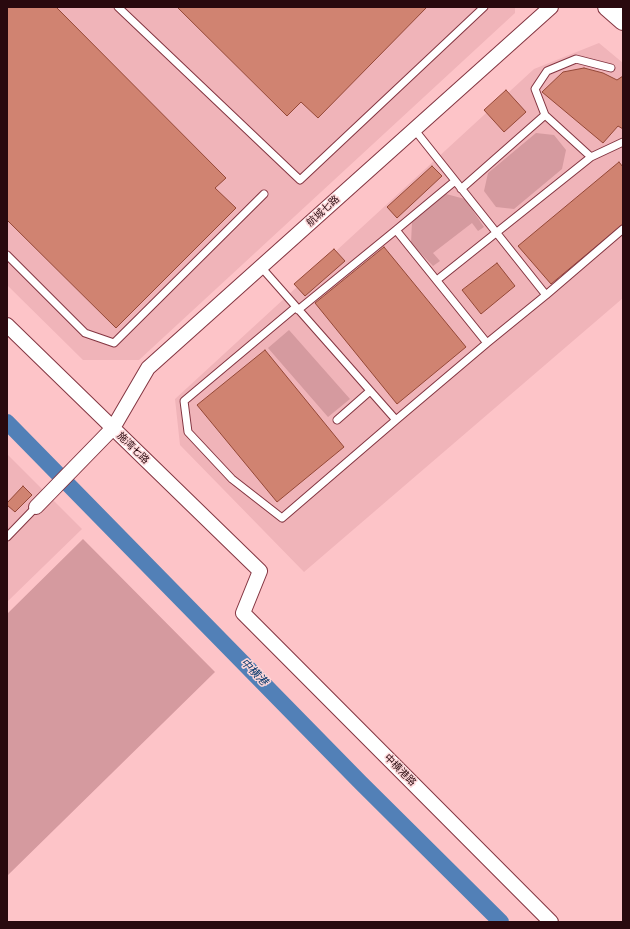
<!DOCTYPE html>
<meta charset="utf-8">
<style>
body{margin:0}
#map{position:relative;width:630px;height:929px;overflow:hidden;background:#fdc4c8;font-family:"Public Sans",sans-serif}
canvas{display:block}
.frame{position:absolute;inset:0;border:8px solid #29090e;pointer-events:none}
</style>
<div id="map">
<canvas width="630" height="929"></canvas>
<div class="frame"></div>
</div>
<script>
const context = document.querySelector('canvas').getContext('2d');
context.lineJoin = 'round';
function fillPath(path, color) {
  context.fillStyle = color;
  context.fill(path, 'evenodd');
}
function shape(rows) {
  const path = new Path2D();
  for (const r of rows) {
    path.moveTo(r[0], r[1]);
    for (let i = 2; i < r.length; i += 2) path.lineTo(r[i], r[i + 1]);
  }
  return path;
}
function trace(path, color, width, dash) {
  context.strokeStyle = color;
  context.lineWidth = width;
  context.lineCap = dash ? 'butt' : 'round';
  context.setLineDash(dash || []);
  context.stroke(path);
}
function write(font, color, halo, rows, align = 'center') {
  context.font = font + ' "Public Sans","Noto Sans SC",sans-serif';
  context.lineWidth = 3;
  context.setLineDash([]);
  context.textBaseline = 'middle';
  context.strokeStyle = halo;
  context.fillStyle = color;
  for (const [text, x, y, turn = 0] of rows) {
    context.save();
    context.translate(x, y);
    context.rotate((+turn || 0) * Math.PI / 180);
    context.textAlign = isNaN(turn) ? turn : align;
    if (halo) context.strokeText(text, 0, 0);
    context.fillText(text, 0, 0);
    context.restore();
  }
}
fillPath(shape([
 [7,7,515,7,515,13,139,360,83,360,7,285],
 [599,43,623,63,623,298,304,572,180,445,175,399,534,69],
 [7,454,82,529,7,602]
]), '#f0b4b9');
fillPath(shape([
 [536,133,554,135,566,150,562,169,514,209,496,207,484,191,488,173],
 [446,194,465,199,484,227,478,231,472,223,433,253,440,261,433,266,411,243,412,222],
 [289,330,350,399,328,417,268,348],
 [83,539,215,672,7,876,7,614]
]), '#d59a9f');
trace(shape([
 [7,422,360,782,501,922]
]), '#5280b7', 16);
const building = shape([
 [7,7,56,7,226,178,215,188,236,208,116,328,7,220,7,7],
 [177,7,427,7,318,118,301,102,287,116,177,7],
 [584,68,603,73,617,80,623,76,623,129,618,126,603,143,542,92,563,72,584,68],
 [506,90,526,112,504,132,484,110,506,90],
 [619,162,623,167,623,224,551,284,518,246,619,162],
 [432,166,442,176,397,218,387,207,432,166],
 [384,247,466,347,397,404,315,303,384,247],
 [334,249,345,261,305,296,294,284,334,249],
 [497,263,515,286,481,314,462,290,497,263],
 [265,350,344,447,277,502,197,405,265,350],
 [23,486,32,495,15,512,7,505,7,503,23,486]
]);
fillPath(building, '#d08371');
trace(building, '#954837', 1);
const service = shape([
 [118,7,300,180,484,7],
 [545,115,535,89,547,71,576,59,611,68],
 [414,129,546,295,487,343],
 [591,157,623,142],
 [396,230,455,181],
 [7,255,85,333,114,343,264,194],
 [261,267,396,420,282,518,232,479,188,432,184,401,296,307],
 [437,280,591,157,545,115,461,189],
 [546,295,623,229],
 [298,310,396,230,487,343,396,420],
 [337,420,370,391],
 [7,537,36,507]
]);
const minor = shape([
 [7,325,260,571,243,613,551,922],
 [36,507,113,428,148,368,551,7]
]);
const tertiary = shape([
 [607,7,623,21]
]);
trace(service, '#833541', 9);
trace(minor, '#833541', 16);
trace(tertiary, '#833541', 20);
trace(service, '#fff', 7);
trace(minor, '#fff', 14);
trace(tertiary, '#fff', 18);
write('10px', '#29090e', '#fdd7d9', [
 ["航城七路",323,211,-42],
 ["施湾七路",133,448,44],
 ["中横港路",400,770,45]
]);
write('italic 11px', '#03366a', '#fdd7d9', [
 ["中横港",254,672,45]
]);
</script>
